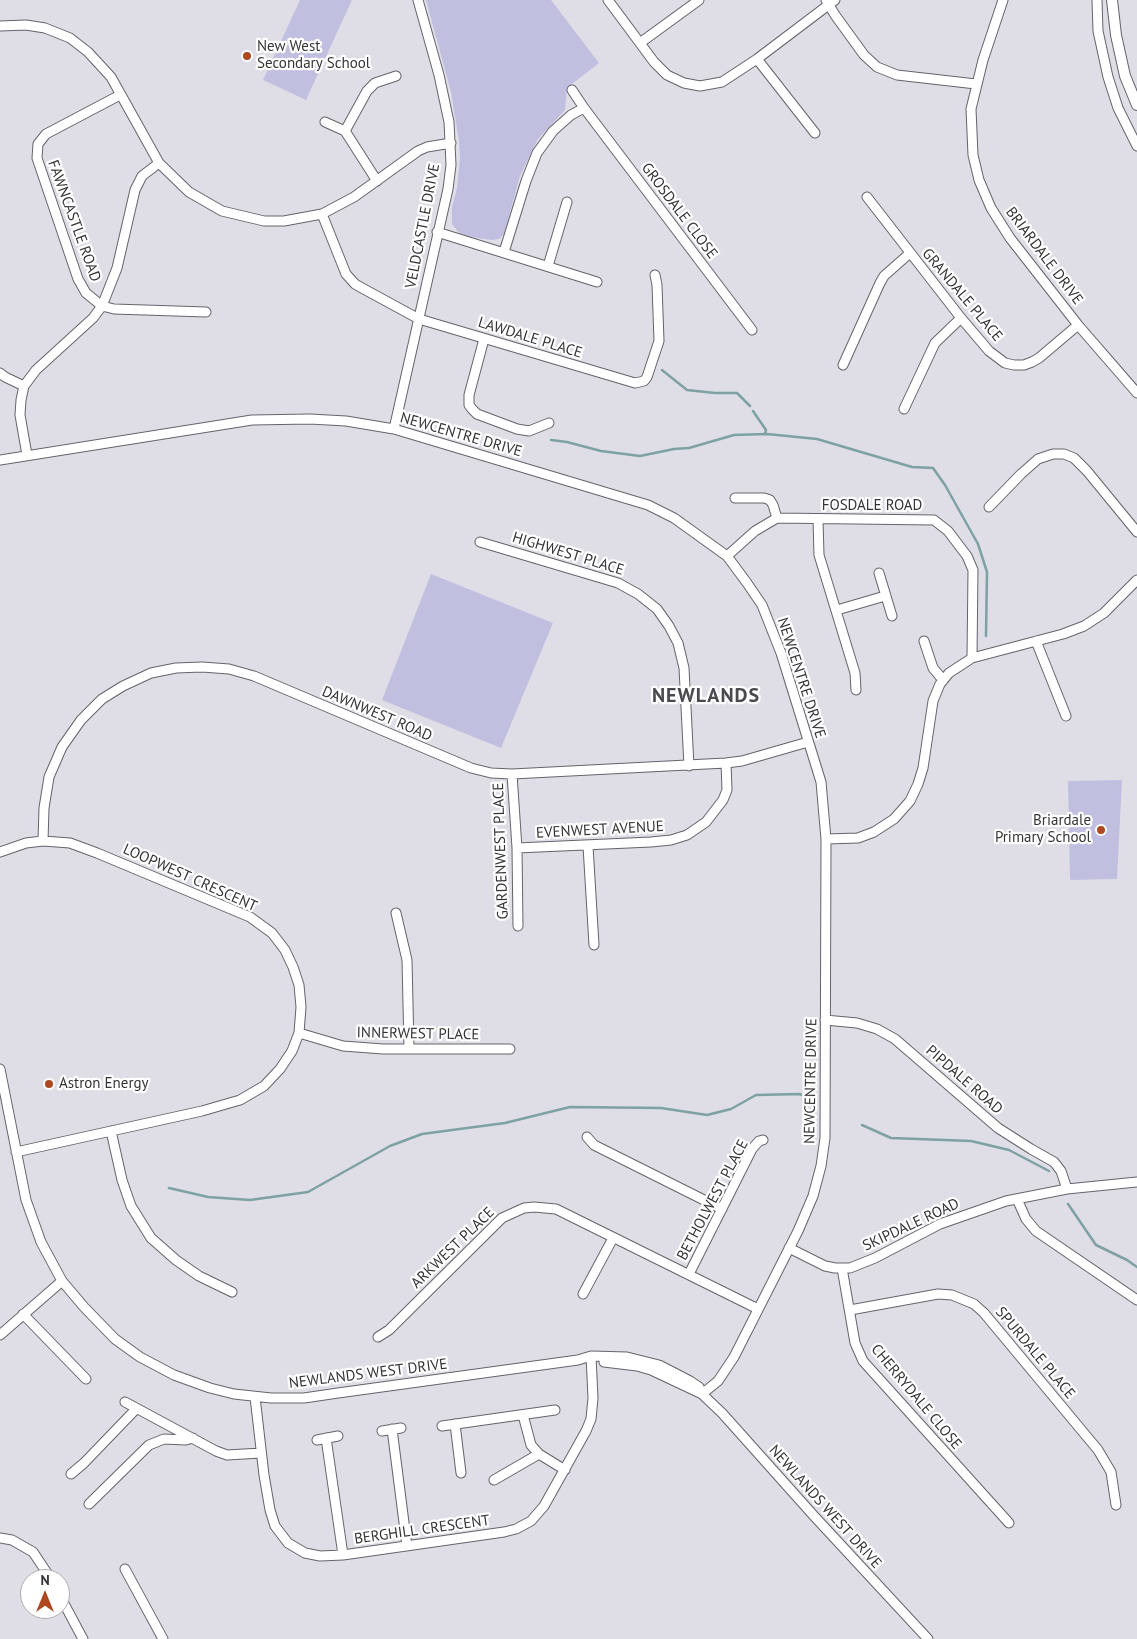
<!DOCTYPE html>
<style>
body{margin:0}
#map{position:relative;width:1137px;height:1639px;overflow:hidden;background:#dfdee7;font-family:"PT Sans",sans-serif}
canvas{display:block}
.north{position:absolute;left:20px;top:1569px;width:50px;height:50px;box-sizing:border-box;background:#fff;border:1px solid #aeadaf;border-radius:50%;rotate:0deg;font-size:14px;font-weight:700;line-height:20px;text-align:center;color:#343337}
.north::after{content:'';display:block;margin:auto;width:18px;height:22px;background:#ae4821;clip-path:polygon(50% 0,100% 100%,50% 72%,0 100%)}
</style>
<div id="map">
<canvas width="1137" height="1639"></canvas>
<div class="north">N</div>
</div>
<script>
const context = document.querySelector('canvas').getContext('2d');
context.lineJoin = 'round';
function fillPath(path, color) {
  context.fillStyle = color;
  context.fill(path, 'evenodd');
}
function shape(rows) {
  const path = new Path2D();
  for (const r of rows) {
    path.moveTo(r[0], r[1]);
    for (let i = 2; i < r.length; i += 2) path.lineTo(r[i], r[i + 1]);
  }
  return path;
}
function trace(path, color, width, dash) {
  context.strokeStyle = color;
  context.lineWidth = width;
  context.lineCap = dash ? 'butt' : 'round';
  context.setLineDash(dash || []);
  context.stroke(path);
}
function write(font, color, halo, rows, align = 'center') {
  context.font = font + ' "PT Sans",sans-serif';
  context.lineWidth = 4.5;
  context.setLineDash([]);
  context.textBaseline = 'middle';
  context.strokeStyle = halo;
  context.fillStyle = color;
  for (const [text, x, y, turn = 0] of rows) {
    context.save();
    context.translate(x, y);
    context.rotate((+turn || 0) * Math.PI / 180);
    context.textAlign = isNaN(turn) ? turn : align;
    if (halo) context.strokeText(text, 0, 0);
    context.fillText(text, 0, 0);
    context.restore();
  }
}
fillPath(shape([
 [300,0,352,0,306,100,263,80],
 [426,0,551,0,599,63,567,88,565,110,538,139,520,176,504,234,499,239,491,240,471,237,459,233,452,224,452,207,457,188,460,158,459,141,451,92],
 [431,574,553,623,501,748,382,700],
 [1122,780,1117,879,1071,880,1070,878,1068,781]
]), '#c1bfe0');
trace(shape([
 [662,370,687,390,715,393,737,393,750,406],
 [753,411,766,430,765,434],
 [551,440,567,442,601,451,640,456,674,449,689,448,734,435,767,434,817,439,912,467,933,468,945,485,978,544,987,572,986,636],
 [862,1125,891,1138,971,1141,1009,1150,1049,1171],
 [169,1188,208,1197,250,1200,308,1192,390,1146,422,1134,505,1123,570,1107,661,1108,707,1115,731,1109,756,1095,799,1094,806,1096],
 [1068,1204,1096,1245,1127,1260,1137,1267]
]), '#7ea1a3', 2.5);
const minor = shape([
 [608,0,654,62,667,75,684,83,700,86,722,82,757,59,835,0],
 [826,0,835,15,864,55,877,67,897,75,976,84],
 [1003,0,983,60,971,109,973,155,979,180,991,208,1010,238,1078,325,1137,393],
 [1097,0,1098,31,1108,77,1118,108,1137,146],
 [0,26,26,25,45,28,70,38,88,52,111,77,159,163,189,192,222,211,264,221,284,221,322,214,354,197,418,151,427,147,451,143],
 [640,43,699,0],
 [757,59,815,133],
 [572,90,584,108,752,330],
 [120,95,46,134,38,144,37,158,78,279,86,293,102,306,114,309,206,312],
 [325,122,345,131,377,181],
 [345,131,367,91,375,83,396,76],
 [867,197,961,318,989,351,1005,363,1014,365,1024,365,1032,362,1039,358,1078,325],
 [322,214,346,274,355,284,362,288,419,319,635,383,644,381,647,377,659,341,657,285,655,275],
 [437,232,597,282],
 [504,252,526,181,537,153,553,131,571,115,584,108],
 [548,266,567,202],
 [484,339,469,395,469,405,472,409,477,414,517,429,529,431,549,423],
 [843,365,880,283,884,276,910,253],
 [0,373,5,377,24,386],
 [904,409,935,343,961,318],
 [394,429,448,189,451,165,449,122,439,75,418,0],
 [27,455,20,415,21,400,24,386,36,370,93,318,102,306,117,268,135,190,142,176,159,163],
 [0,460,252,420,310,419,346,421,394,429,648,505,674,518,727,556,747,583,762,605,781,653,821,782,826,839,825,1138,821,1166,813,1196,798,1231,734,1357,718,1381,702,1394],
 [735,498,764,498,770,500,773,505,777,518],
 [989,507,1021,474,1038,459,1053,454,1064,454,1074,458,1087,471,1137,532],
 [818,520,819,555,855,673,856,690],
 [480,542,618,583,638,594,657,609,669,626,678,643,684,668,689,766],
 [727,556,755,531,777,518,934,520,948,531,967,556,973,570,972,658],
 [879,573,892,616],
 [837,610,885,596],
 [924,641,933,668,943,680],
 [1036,641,1066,716],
 [512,774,517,848,518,926],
 [826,839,858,838,874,832,894,819,910,801,918,784,923,768,933,701,940,684,949,673,972,658,1063,634,1084,626,1104,613,1137,580],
 [43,841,44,808,49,777,62,747,81,720,102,699,123,686,151,673,176,668,202,667,229,669,254,676,471,768,491,773,512,774,726,763,742,761,808,742],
 [588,846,594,945],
 [517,848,651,842,671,840,687,835,706,822,723,800,727,790,726,763],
 [0,852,26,843,43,841,70,843,97,853,250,917,272,933,285,950,293,967,299,985,301,1007,299,1033,292,1051,280,1069,264,1086,240,1100,202,1111,16,1152],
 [396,913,407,960,409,1048],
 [825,1020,857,1023,877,1029,895,1039,998,1128,1031,1149,1054,1162,1061,1171,1067,1189],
 [299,1033,343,1046,383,1049,510,1049],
 [0,1069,26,1200,41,1242,62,1281,84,1307,115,1339,140,1357,174,1375,210,1388,234,1394,271,1398,304,1398,338,1393,578,1360,591,1356,627,1357,659,1365,690,1381,699,1387,702,1394,722,1413,814,1516,928,1639],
 [111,1131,122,1180,131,1206,151,1238,176,1260,199,1276,232,1292],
 [587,1137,594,1145,722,1209],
 [1017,1199,1026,1219,1036,1231,1137,1300],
 [789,1248,825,1266,835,1268,850,1268,875,1258,940,1224,1006,1201,1067,1189,1137,1182],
 [842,1268,855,1343,863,1361,1009,1523],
 [689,1274,752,1149,759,1141,763,1140],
 [583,1294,613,1238],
 [850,1310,938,1294,952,1295,974,1304,984,1313,1098,1450,1111,1472,1116,1505],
 [23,1314,86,1379],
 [0,1335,62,1281],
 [378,1337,389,1330,502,1218,524,1208,534,1207,556,1209,758,1309],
 [604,1362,637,1366,651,1370,702,1394],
 [255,1397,264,1475,270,1510,275,1526,288,1543,305,1553,320,1556,343,1555,504,1532,516,1529,531,1521,544,1506,586,1431,591,1419,593,1398,591,1356],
 [125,1402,216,1451,227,1455,261,1453],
 [523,1415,531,1445,539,1454,565,1470],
 [455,1424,461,1473],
 [442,1426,555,1410],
 [392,1429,407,1546],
 [382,1431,401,1428],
 [326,1438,343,1555],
 [317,1440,338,1436],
 [71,1474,84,1463,136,1409],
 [494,1480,539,1454],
 [89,1504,149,1445,164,1439,186,1440,193,1438],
 [0,1538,12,1540,33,1552,51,1579],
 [125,1569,163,1639],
 [60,1596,83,1639]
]);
const major = shape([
 [1112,0,1116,35,1125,76,1137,105]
]);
trace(minor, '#64646b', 11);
trace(major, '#64646b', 12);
trace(minor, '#fff', 9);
trace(major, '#fff', 10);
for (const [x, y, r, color] of [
 [247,56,5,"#ae4821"],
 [1101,830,5,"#ae4821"],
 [49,1084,5,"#ae4821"]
]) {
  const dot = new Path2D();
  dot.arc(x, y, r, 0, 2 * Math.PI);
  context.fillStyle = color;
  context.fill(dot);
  trace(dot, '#fff', 2);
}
write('15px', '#343337', '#fff', [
 ["New West",257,47],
 ["Secondary School",257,64],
 ["Briardale",1091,821,"right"],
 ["Primary School",1091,838,"right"],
 ["Astron Energy",59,1084]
], 'left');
write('15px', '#343337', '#fff', [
 ["GROSDALE CLOSE",679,211,53],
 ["FAWNCASTLE ROAD",74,221,70],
 ["VELDCASTLE DRIVE",423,226,-79],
 ["BRIARDALE DRIVE",1044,256,53],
 ["GRANDALE PLACE",962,295,50],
 ["LAWDALE PLACE",530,338,17],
 ["NEWCENTRE DRIVE",461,435,16],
 ["FOSDALE ROAD",872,506],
 ["HIGHWEST PLACE",568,554,17],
 ["NEWCENTRE DRIVE",801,678,72],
 ["DAWNWEST ROAD",377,714,23],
 ["EVENWEST AVENUE",600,830,-3],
 ["GARDENWEST PLACE",501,851,-92],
 ["LOOPWEST CRESCENT",190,878,24],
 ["INNERWEST PLACE",418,1034,1],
 ["PIPDALE ROAD",964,1080,41],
 ["NEWCENTRE DRIVE",811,1081,-89],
 ["BETHOLWEST PLACE",713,1200,-62],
 ["SKIPDALE ROAD",911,1225,-25],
 ["ARKWEST PLACE",453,1248,-44],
 ["SPURDALE PLACE",1035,1353,50],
 ["NEWLANDS WEST DRIVE",368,1374,-7],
 ["CHERRYDALE CLOSE",916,1397,50],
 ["NEWLANDS WEST DRIVE",825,1507,48],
 ["BERGHILL CRESCENT",422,1530,-8]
]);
context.letterSpacing = '1px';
write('bold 20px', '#494950', '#fff', [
 ["NEWLANDS",706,696]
]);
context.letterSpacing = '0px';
</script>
